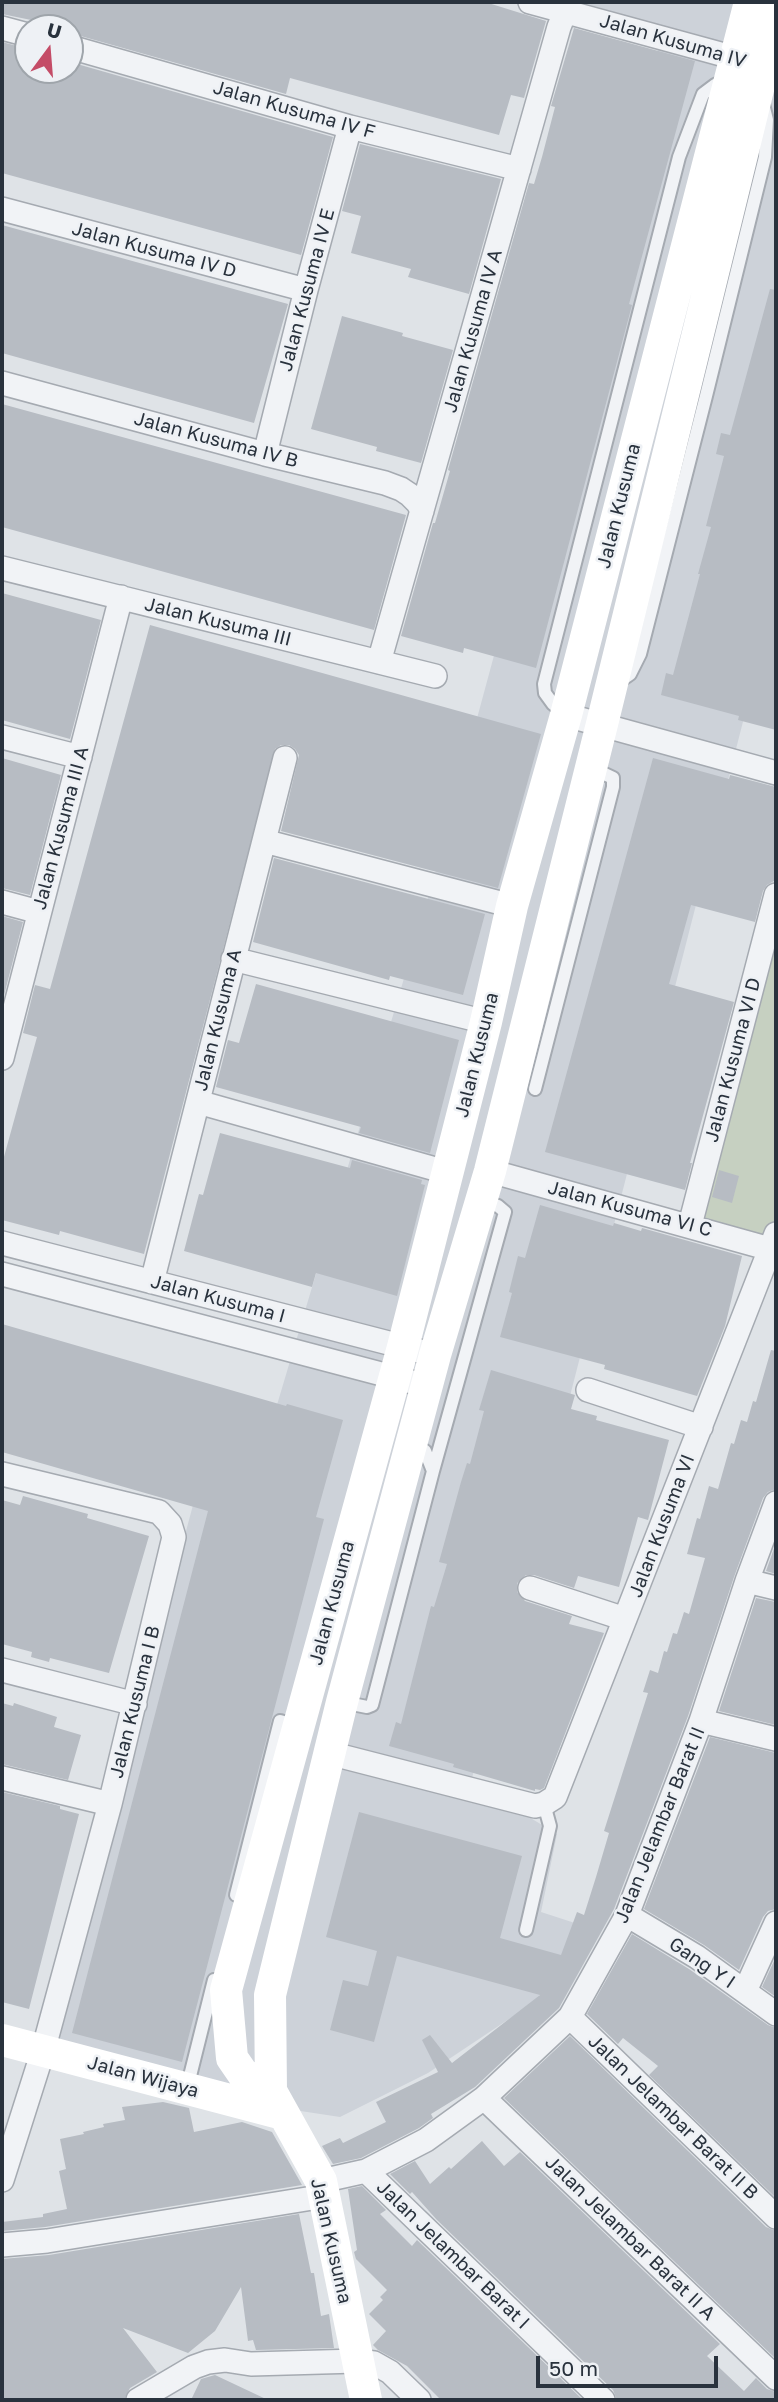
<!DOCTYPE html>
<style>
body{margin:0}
#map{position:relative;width:778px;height:2402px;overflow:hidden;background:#dfe3e7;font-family:"Golos Text",sans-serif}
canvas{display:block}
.frame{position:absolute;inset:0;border:4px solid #29323d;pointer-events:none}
.north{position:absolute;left:14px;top:14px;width:70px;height:70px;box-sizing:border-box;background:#eef1f5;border:2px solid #9fa5ab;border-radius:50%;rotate:16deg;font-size:19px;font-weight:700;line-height:28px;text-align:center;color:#29323d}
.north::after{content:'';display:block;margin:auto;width:24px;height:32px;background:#c44c67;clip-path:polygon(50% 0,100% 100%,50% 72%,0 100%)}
.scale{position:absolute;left:536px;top:2356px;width:182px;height:32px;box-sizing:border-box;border:4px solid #29323d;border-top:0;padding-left:9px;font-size:21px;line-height:24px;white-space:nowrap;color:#29323d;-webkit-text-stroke:5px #eef1f5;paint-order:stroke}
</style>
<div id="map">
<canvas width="778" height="2402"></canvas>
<div class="frame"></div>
<div class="north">U</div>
<div class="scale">50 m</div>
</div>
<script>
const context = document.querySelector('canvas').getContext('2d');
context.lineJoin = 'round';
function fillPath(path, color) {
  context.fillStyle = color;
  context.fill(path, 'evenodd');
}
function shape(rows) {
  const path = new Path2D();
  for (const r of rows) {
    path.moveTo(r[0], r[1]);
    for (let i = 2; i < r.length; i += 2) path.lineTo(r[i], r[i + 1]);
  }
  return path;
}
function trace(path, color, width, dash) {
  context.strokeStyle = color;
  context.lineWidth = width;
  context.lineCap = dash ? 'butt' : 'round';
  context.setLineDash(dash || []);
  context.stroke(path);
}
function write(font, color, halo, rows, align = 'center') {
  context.font = font + ' "Golos Text",sans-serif';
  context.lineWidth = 5;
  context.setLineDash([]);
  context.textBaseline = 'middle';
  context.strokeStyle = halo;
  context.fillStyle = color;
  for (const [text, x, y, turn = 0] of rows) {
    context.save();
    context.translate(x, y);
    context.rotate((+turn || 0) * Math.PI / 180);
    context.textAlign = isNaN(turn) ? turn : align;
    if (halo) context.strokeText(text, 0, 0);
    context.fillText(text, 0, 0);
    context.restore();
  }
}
fillPath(shape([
 [581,2,775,2,776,593,471,1782,557,1834,541,1912,581,1925,536,2001,428,2073,340,2117,248,2103,44,2058,196,1494,257,1472,433,881,664,27]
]), '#cdd2d9');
fillPath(shape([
 [776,938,776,1241,703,1223]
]), '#c6d0c1');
fillPath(shape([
 [2,2,485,2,546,21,524,98,511,95,499,135,290,78,286,94,70,33,70,28,2,14],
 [574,28,695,61,629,304,632,305,536,668,464,648,463,653,401,636,433,523,435,523,450,471,448,470,529,183,534,184,542,157,555,107,551,106],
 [2,42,28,49,28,70,70,70,70,62,333,137,301,255,2,173],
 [360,144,501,179,469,294,408,277,411,269,351,253,361,216,342,211],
 [2,225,288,304,254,423,2,353],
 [770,289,776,290,776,730,738,720,739,716,661,695,666,673,673,675,700,574,698,574,711,527,706,526,724,456,716,454,721,433,730,435],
 [342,316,403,333,402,336,453,350,421,463,376,451,377,447,311,429],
 [2,404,406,515,374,630,2,527],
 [2,593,101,620,70,739,2,720],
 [150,625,541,734,498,888,281,831,299,755,295,749,289,745,281,745,275,749,144,1254,60,1231,59,1235,2,1220,2,1164,37,1037,23,1033,35,985,50,989],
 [2,758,61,775,30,895,2,888],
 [653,758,729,779,730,775,776,787,776,874,774,881,767,885,763,891,755,922,691,905,669,984,734,1002,690,1163,692,1163,685,1190,545,1152],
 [274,858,485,914,463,995,390,976,389,980,253,942],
 [2,916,23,922,2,1003],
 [256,984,459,1040,430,1153,359,1133,361,1127,216,1087,228,1040,239,1043],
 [220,1133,350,1168,352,1160,422,1180,421,1184,425,1185,397,1296,316,1273,312,1287,184,1251,199,1194,203,1195],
 [719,1170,739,1176,732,1203,712,1197],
 [540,1205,613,1226,614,1223,641,1231,642,1228,742,1256,725,1326,697,1396,604,1369,605,1365,500,1337,512,1293,509,1292,518,1256,525,1258],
 [2,1324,286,1406,287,1404,343,1420,316,1517,324,1519,182,2062,72,2033,208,1511,2,1452],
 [771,1350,776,1351,776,1489,768,1492,763,1498,734,1577,688,1716,614,1909,559,2008,475,2087,431,2114,433,2118,419,2128,361,2158,333,2164,322,2146,340,2138,343,2143,386,2122,376,2102,438,2072,422,2040,430,2035,452,2063,540,1995,397,1956,374,2042,330,2030,343,1980,368,1986,377,1951,326,1937,359,1812,522,1856,500,1938,561,1955,577,1912,584,1915,596,1877,609,1833,604,1831,648,1693,643,1692,650,1670,658,1673,664,1651,667,1652,673,1633,677,1634,684,1612,689,1614,705,1558,687,1554,697,1518,700,1519,709,1486,718,1489,731,1443,734,1444,741,1420,747,1422,753,1401,756,1402],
 [491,1370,575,1395,571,1409,597,1416,596,1420,669,1440,648,1520,638,1517,619,1587,578,1576,574,1588,534,1575,526,1575,517,1583,517,1592,525,1601,572,1616,569,1624,604,1633,544,1788,540,1790,535,1789,535,1791,453,1767,454,1764,389,1746,396,1722,401,1724,431,1606,434,1607,447,1564,439,1562,461,1482,467,1463,470,1464,484,1411,479,1410],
 [23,1496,88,1514,87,1518,149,1536,109,1673,50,1658,49,1662,31,1657,32,1652,2,1644,2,1500,20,1505],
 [776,1543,776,1574,766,1571],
 [756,1598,776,1602,776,1725,719,1711],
 [2,1703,13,1706,14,1703,57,1717,54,1727,81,1735,68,1780,2,1764],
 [710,1737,776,1753,776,1909,768,1911,763,1917,739,1970,704,1945,644,1909],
 [2,1792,60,1806,60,1809,79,1814,29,2009,2,2002],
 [632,1934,689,1969,768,2025,776,2028,776,2198,649,2075,658,2066,623,2038,618,2044,587,2014],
 [774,1961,776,1963,776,1997,762,1987],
 [570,2036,766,2227,776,2231,776,2359,504,2098],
 [163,2102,189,2108,194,2132,242,2122,272,2132,302,2185,45,2227,2,2231,2,2222,43,2217,43,2214,67,2209,59,2171,66,2169,60,2139,84,2134,83,2132,104,2127,103,2124,125,2120,122,2107],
 [482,2141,504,2166,520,2152,720,2344,707,2356,744,2391,756,2378,767,2389,776,2392,776,2400,617,2400,613,2390,437,2220,412,2192,410,2194,390,2174,415,2161,430,2184,449,2167,451,2169],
 [362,2186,386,2210,380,2214,412,2246,417,2240,583,2400,441,2400,407,2366,378,2350,373,2345,386,2331,369,2314,383,2300,380,2297,387,2290,356,2259,354,2252,357,2250,348,2189],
 [299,2214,311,2273,314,2273,321,2316,329,2314,334,2348,256,2350,253,2340,248,2341,241,2287,215,2331,188,2353,123,2328,157,2372,130,2388,124,2400,2,2400,2,2259,49,2255],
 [215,2375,268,2400,191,2400,201,2379]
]), '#b7bcc3');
const lane = shape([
 [620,681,630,674,640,654,706,396,765,157,767,120,763,104],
 [566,715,553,704,545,693,544,684,679,157,703,94,715,85,727,80],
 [535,1089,613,787,613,778,592,768],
 [433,1471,505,1212,498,1206,482,1201],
 [342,1702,367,1707,372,1705,433,1471,425,1451,412,1442],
 [236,1895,280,1721,298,1726],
 [526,1930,550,1826,544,1804],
 [187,2088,214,1980]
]);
const street = shape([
 [530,2,750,62],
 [2,28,28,35],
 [70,47,350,127,519,169],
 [2,209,306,290],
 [2,383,265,454,385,483,401,489,410,495,418,503,422,511],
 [265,454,306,290,350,127],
 [2,568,435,676],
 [379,662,559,27,569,2],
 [566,715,776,773],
 [2,737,80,757],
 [264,841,512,906],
 [2,902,39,912],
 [233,959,486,1022],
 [2,1058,121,597],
 [198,1102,446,1172],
 [490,1171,770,1249],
 [690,1225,776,895],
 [2,1243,435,1355],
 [2,1274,427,1386],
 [152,1282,285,758],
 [588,1390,701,1427],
 [2,1474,159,1512,170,1524,174,1537,110,1804,43,2051,2,2180],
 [747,1581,776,1588],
 [530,1588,625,1619],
 [2,1670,135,1704],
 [701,1721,776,1739],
 [329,1753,535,1806,544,1804,555,1797,776,1234],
 [2,1778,110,1804],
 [627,1915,697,1957,776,2014],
 [745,1991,776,1923],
 [570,2017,776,2217],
 [484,2098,776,2378],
 [366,2171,426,2140,484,2098,570,2017,627,1915,701,1721,747,1581,776,1503],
 [321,2181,366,2171,603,2400],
 [2,2245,47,2241,325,2196],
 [138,2400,194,2367,208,2362,225,2360,251,2364,357,2361,374,2363,390,2372,419,2400]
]);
trace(lane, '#a5aab1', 16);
trace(street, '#a5aab1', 26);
trace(lane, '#f1f3f6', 12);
trace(street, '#f1f3f6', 23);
trace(shape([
 [2,2040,283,2114],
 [271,2091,243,2074,232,2058,226,1990,403,1347,486,1022,512,906,566,715,750,2],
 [366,2400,321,2181,271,2091,270,1995,342,1702,435,1355,490,1171,602,724,776,16]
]), '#fff', 32);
write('19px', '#29323d', '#eef1f5', [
 ["Jalan Kusuma IV",673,41,16],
 ["Jalan Kusuma IV F",294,110,16],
 ["Jalan Kusuma IV D",154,250,15],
 ["Jalan Kusuma IV E",307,290,-75],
 ["Jalan Kusuma IV A",473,331,-74],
 ["Jalan Kusuma IV B",216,440,15],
 ["Jalan Kusuma",619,506,-76],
 ["Jalan Kusuma III",218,622,14],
 ["Jalan Kusuma III A",61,828,-75],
 ["Jalan Kusuma A",218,1020,-76],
 ["Jalan Kusuma",477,1055,-76],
 ["Jalan Kusuma VI D",733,1060,-75],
 ["Jalan Kusuma VI C",630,1209,15],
 ["Jalan Kusuma I",218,1299,15],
 ["Jalan Kusuma VI",662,1526,-69],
 ["Jalan Kusuma",332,1603,-75],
 ["Jalan Kusuma I B",135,1702,-76],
 ["Jalan Jelambar Barat II",660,1825,-68],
 ["Gang Y I",702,1963,34],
 ["Jalan Wijaya",143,2077,15],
 ["Jalan Jelambar Barat II B",673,2117,44],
 ["Jalan Jelambar Barat II A",630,2238,44],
 ["Jalan Kusuma",331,2241,77],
 ["Jalan Jelambar Barat I",453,2255,44]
]);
</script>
